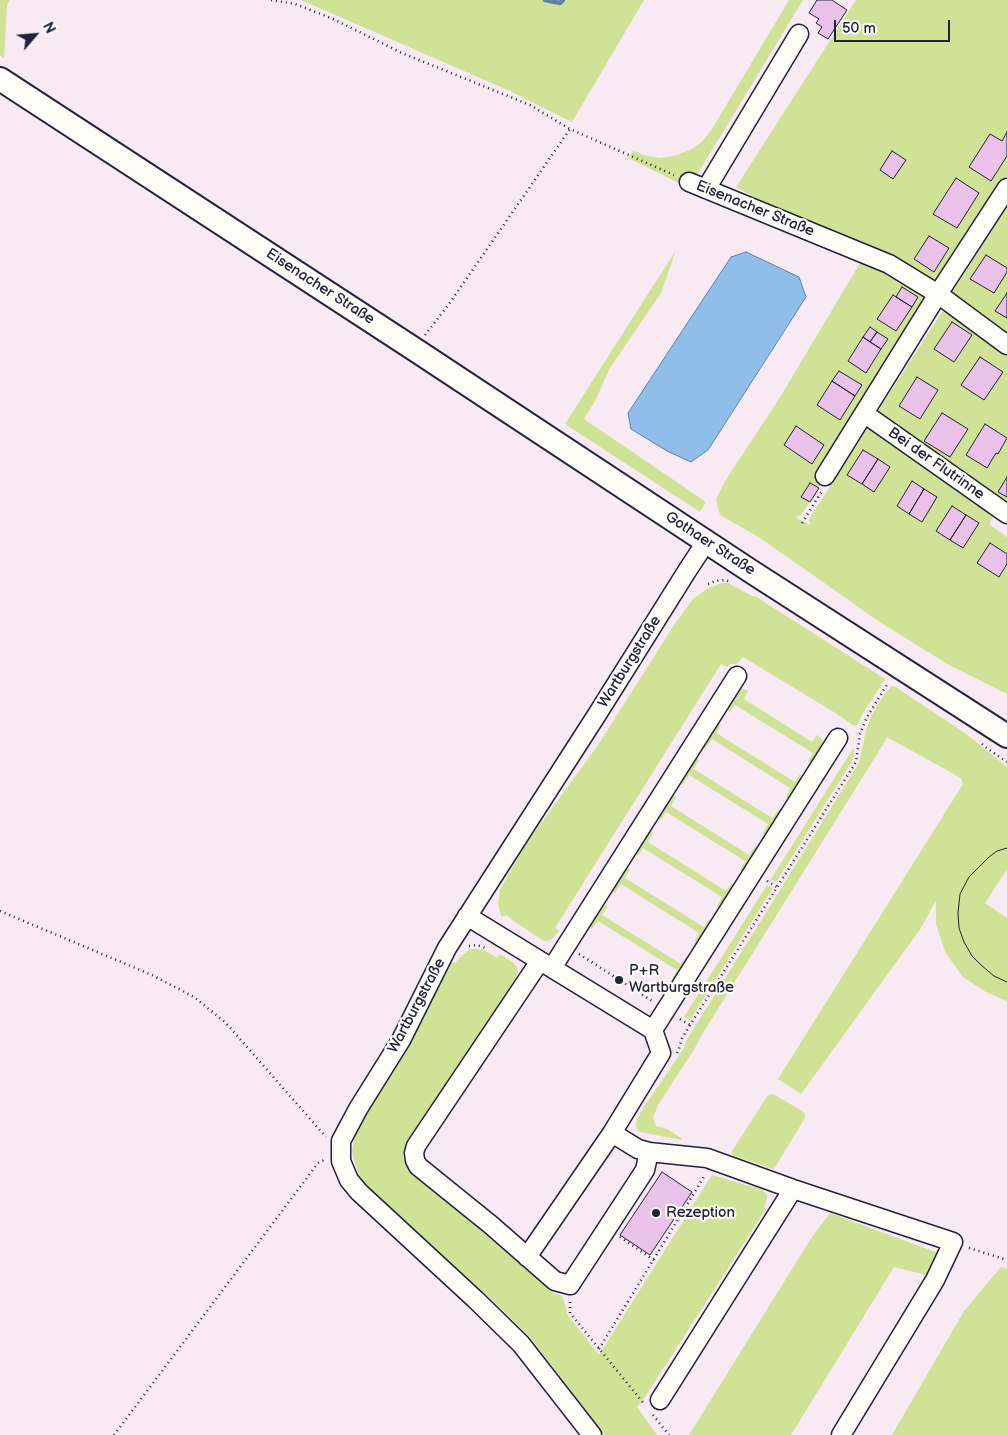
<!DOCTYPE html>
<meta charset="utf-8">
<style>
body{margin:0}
#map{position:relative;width:1007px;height:1435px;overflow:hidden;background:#f7eaf2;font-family:"Balsamiq Sans",sans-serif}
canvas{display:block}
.north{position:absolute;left:10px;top:10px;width:50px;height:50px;-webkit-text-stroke:4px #fdfcf7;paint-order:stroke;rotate:63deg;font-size:14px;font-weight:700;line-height:20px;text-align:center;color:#22223b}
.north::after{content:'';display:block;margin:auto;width:18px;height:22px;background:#22223b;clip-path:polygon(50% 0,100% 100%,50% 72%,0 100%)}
.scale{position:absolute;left:834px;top:20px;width:116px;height:22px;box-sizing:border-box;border:2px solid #22223b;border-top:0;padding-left:6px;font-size:15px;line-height:18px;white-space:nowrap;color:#22223b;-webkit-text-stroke:4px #fdfcf7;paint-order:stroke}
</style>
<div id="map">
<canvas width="1007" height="1435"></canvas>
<div class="north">N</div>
<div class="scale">50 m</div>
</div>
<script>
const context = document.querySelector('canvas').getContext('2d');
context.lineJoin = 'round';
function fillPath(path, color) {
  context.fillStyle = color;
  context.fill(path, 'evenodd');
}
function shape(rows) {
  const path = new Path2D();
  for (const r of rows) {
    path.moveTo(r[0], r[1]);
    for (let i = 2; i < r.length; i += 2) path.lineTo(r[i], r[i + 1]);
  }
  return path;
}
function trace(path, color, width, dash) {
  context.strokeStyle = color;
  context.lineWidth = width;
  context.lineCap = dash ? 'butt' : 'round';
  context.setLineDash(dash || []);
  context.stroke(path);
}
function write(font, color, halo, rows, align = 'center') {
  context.font = font + ' "Balsamiq Sans",sans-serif';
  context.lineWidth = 4.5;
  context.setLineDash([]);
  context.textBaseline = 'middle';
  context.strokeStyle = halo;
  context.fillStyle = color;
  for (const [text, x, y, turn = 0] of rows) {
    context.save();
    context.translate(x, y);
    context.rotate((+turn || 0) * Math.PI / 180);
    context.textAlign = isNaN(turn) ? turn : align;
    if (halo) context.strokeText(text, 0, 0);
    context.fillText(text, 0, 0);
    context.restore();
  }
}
fillPath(shape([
 [0,0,10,0,7,5,4,58,0,55],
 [301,0,644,0,572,122,510,91],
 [789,0,803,0,689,188,628,158,633,151,647,156,660,158,674,156,690,150,702,142,712,129],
 [856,0,1007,0,1007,175,938,284,866,248,756,198,736,187],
 [1007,207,1007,338,955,300,952,293],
 [676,250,661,293,610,368,595,401,584,419,706,502,700,512,565,424],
 [863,258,928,294,824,479,802,514,795,517,810,525,809,519,870,424,996,513,989,524,1007,537,1007,694,949,665,878,621,813,575,757,536,720,515,716,499,725,481,779,399],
 [949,310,1007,354,1007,505,882,418,878,411,942,312],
 [721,583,728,583,752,596,755,596,885,679,862,715,859,722,857,725,854,726,837,714,743,657,737,664,731,664,727,667,721,664,555,928,559,931,554,937,550,940,544,941,515,922,506,915,502,917,498,905,500,889,528,841,598,745,674,625,693,599,707,589],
 [894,686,965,733,1007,767,1007,869,985,903,1007,918,1007,1001,986,992,963,977,945,952,936,924,936,900,921,928,801,1094,778,1079,963,784,961,778,887,737,884,743,701,1036,695,1048,658,1105,653,1118,656,1126,667,1129,681,1138,681,1140,640,1132,637,1129,636,1125,637,1119,642,1110,684,1048,686,1041,859,763,866,730,871,716,884,695,891,687],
 [743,689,748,691,744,699,812,742,817,735,821,738,824,747,813,763,808,761,813,753,735,705,730,712,726,709,736,690],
 [716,722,721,725,716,733,795,782,800,774,803,777,790,799,786,797,790,788,712,739,706,748,703,746],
 [854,747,854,755,851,763,776,882,771,879],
 [693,758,699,760,694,769,772,818,778,810,781,813,767,835,763,833,768,824,689,775,683,784,680,782],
 [671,795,676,797,671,806,749,855,755,846,758,849,745,872,740,870,745,861,666,812,661,820,658,818,657,816],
 [648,831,653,833,648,842,726,891,732,883,733,883,735,885,722,908,717,906,722,897,643,848,638,856,635,854,634,852],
 [625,867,630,869,625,878,704,927,709,919,712,922,699,944,694,942,699,933,621,884,615,893,612,891,611,888],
 [767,885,773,888,690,1020,684,1017],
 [602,904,608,906,602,915,681,964,687,956,689,958,674,981,672,979,677,970,598,921,592,929,589,927,588,925],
 [470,949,476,949,484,950,497,958,500,954,514,963,518,970,517,976,509,991,404,1150,403,1157,405,1163,410,1170,553,1293,562,1296,566,1307,567,1314,599,1355,712,1175,760,1189,765,1192,767,1196,767,1199,764,1207,766,1209,645,1397,637,1407,657,1435,605,1435,530,1337,486,1294,369,1190,358,1173,352,1152,355,1133,367,1111,395,1069,452,962,455,963,460,957],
 [773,1094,804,1112,805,1118,777,1164,773,1169,732,1155,732,1151,768,1095],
 [830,1213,938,1253,926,1275,894,1267,791,1435,689,1435,810,1240],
 [1001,1267,1007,1269,1007,1435,892,1435,964,1311]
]), '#cfe296');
const water = shape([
 [746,252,799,277,806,297,708,450,691,462,667,451,631,429,628,413,731,257,746,252]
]);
fillPath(water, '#90beea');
trace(water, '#6480a4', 1);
trace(shape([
 [545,0,560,3,563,0]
]), '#6480a4', 4.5);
const building = shape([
 [817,0,832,0,847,10,828,39,818,33,822,27,816,23,819,19,809,13,817,0],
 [1007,132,1007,156,991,181,969,167,990,134,1002,141,1007,132],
 [892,151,906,160,893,179,880,170,892,151],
 [956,178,979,193,957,228,933,214,956,178],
 [929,236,949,248,934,272,914,259,929,236],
 [986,255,1007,268,1007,272,994,293,970,279,986,255],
 [902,287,918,297,912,307,896,297,902,287],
 [1007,293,1007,318,995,311,1007,293],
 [893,295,912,307,896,331,877,319,893,295],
 [952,322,972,335,954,362,934,349,952,322],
 [870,327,877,332,870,342,863,337,870,327],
 [877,332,888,339,881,349,870,342,877,332],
 [863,337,881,349,866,373,848,361,863,337],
 [980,357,1003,372,984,400,961,385,980,357],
 [839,371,862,385,855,396,832,381,839,371],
 [917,377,938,390,920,419,899,406,917,377],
 [832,381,855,396,840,420,817,405,832,381],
 [942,413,968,429,950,457,924,441,942,413],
 [985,424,1007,438,998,454,996,453,987,468,966,455,985,424],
 [796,426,824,445,812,464,784,445,796,426],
 [863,450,878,459,862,484,847,475,863,450],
 [878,459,890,467,874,492,862,484,878,459],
 [1007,477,1007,497,998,492,1007,477],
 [912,481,924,489,909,514,897,506,912,481],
 [810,483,819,488,810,502,801,497,810,483],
 [924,489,937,497,922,522,909,514,924,489],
 [952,506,966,515,950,540,936,531,952,506],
 [966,515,979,523,963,548,950,540,966,515],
 [990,543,1007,554,1007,564,999,577,977,563,990,543],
 [662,1172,692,1192,650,1255,620,1235,662,1172]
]);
fillPath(building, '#eac1e8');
trace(building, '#22223b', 1);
const minor = shape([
 [689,182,889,264,938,294,1007,345],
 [706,189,799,34],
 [865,414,1007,514],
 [825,476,938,294,1007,188],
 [467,916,653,1030,661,1053,612,1133,527,1257],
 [540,961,416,1146,414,1153,415,1160,418,1166,491,1225,555,1281,570,1285,645,1170,649,1152],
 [552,968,737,676],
 [653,1030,838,738],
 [612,1133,638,1149,649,1152,707,1158,793,1189,953,1242,935,1280,841,1435],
 [660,1400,793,1189],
 [592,1435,521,1344,476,1300,359,1192,349,1180,341,1161,341,1141,358,1109,401,1040,447,948,598,713,687,571,706,542]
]);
const major = shape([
 [0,79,414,349,752,572,1007,736]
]);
trace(minor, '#22223b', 21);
trace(major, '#22223b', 26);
trace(shape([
 [271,0,295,4,331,18,402,53,530,105,570,129],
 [425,335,449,304,570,129,674,175],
 [802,523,822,491],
 [708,584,715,581,725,580,731,582],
 [982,744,988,749,1007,762],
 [767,881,777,887],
 [0,911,152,975,194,997,226,1023,326,1137],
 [469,946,477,945,485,948],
 [579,954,652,1001],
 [680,1019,690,1025],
 [677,1053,679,1049,682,1038,856,762,860,734,867,717,888,683],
 [620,1237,654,1260],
 [969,1248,1007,1260],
 [570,1302,570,1313,645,1405],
 [599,1349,705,1175],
 [653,1415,669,1435],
 [114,1435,318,1163,324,1160]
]), '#22223b', 2.5, [1, 4]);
trace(minor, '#fdfcf7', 18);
trace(major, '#fdfcf7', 22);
trace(shape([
 [1007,848,997,851,989,857,969,877,960,894,958,913,959,928,964,942,972,956,981,965,994,976,1007,982]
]), '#22223b', 1);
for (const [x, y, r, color] of [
 [619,980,5,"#22223b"],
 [656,1213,5,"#22223b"]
]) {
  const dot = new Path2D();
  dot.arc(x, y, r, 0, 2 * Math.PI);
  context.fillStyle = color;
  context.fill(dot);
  trace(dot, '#fdfcf7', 2);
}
write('15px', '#22223b', '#fdfcf7', [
 ["Eisenacher Straße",755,209,22],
 ["Eisenacher Straße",320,287,33],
 ["Bei der Flutrinne",936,464,35],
 ["Gothaer Straße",710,544,33],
 ["Wartburgstraße",630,662,-58],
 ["Wartburgstraße",417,1006,-62]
]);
write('15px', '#22223b', '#fdfcf7', [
 ["P+R",629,971],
 ["Wartburgstraße",629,988],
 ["Rezeption",666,1213]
], 'left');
</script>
